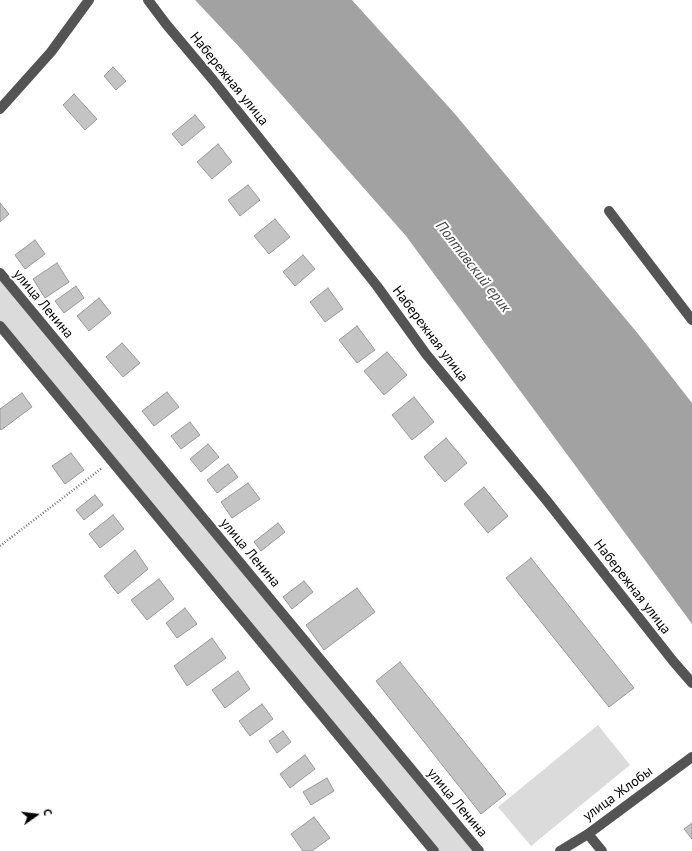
<!DOCTYPE html>
<meta charset="utf-8">
<style>
body{margin:0}
#map{position:relative;width:692px;height:851px;overflow:hidden;background:#fff;font-family:"PT Sans",sans-serif}
canvas{display:block}
.north{position:absolute;left:16px;top:795px;width:40px;height:40px;-webkit-text-stroke:3px #fff;paint-order:stroke;rotate:76deg;font-size:11px;font-weight:700;line-height:16px;text-align:center;color:#000}
.north::after{content:'';display:block;margin:auto;width:14px;height:18px;background:#000;clip-path:polygon(50% 0,100% 100%,50% 72%,0 100%)}
</style>
<div id="map">
<canvas width="692" height="851"></canvas>
<div class="north">С</div>
</div>
<script>
const context = document.querySelector('canvas').getContext('2d');
context.lineJoin = 'round';
function fillPath(path, color) {
  context.fillStyle = color;
  context.fill(path, 'evenodd');
}
function shape(rows) {
  const path = new Path2D();
  for (const r of rows) {
    path.moveTo(r[0], r[1]);
    for (let i = 2; i < r.length; i += 2) path.lineTo(r[i], r[i + 1]);
  }
  return path;
}
function trace(path, color, width, dash) {
  context.strokeStyle = color;
  context.lineWidth = width;
  context.lineCap = dash ? 'butt' : 'round';
  context.setLineDash(dash || []);
  context.stroke(path);
}
function write(font, color, halo, rows, align = 'center') {
  context.font = font + ' "PT Sans",sans-serif';
  context.lineWidth = 4;
  context.setLineDash([]);
  context.textBaseline = 'middle';
  context.strokeStyle = halo;
  context.fillStyle = color;
  for (const [text, x, y, turn = 0] of rows) {
    context.save();
    context.translate(x, y);
    context.rotate((+turn || 0) * Math.PI / 180);
    context.textAlign = isNaN(turn) ? turn : align;
    if (halo) context.strokeText(text, 0, 0);
    context.fillText(text, 0, 0);
    context.restore();
  }
}
fillPath(shape([
 [0,279,477,851,428,851,0,322],
 [598,725,630,765,531,846,498,807]
]), '#dbdbdb');
fillPath(shape([
 [195,0,352,0,455,114,639,335,692,403,692,624,406,236,242,50]
]), '#a2a2a2');
const building = shape([
 [113,67,126,81,116,90,104,76,113,67],
 [74,94,97,119,85,130,63,105,74,94],
 [195,115,205,127,182,146,172,134,195,115],
 [218,144,232,162,212,179,197,162,218,144],
 [248,185,260,200,240,216,228,200,248,185],
 [0,203,9,214,0,222,0,203],
 [275,219,290,237,269,254,254,236,275,219],
 [35,240,45,254,25,269,15,255,35,240],
 [303,255,315,269,295,286,283,272,303,255],
 [57,263,69,282,45,298,33,279,57,263],
 [76,286,84,298,64,313,55,301,76,286],
 [328,288,343,309,325,322,310,302,328,288],
 [99,298,111,313,89,331,77,316,99,298],
 [357,326,375,350,357,363,339,340,357,326],
 [122,343,140,363,123,377,106,357,122,343],
 [387,352,407,375,384,395,364,371,387,352],
 [167,392,179,407,154,426,142,411,167,392],
 [22,393,32,407,1,430,0,428,0,409,22,393],
 [414,397,434,422,412,440,392,415,414,397],
 [190,422,200,435,181,449,171,436,190,422],
 [446,438,467,463,445,482,424,457,446,438],
 [208,444,219,457,201,472,190,459,208,444],
 [71,453,84,470,65,484,52,466,71,453],
 [228,464,238,477,217,493,207,480,228,464],
 [248,483,260,499,232,518,221,502,248,483],
 [484,487,508,516,488,533,464,504,484,487],
 [95,495,103,505,84,520,76,510,95,495],
 [113,515,124,529,100,548,89,534,113,515],
 [278,523,285,532,261,551,254,542,278,523],
 [135,550,148,569,118,594,104,576,135,550],
 [531,558,634,688,609,707,506,578,531,558],
 [159,579,174,599,147,620,131,600,159,579],
 [304,581,313,592,292,609,283,597,304,581],
 [357,588,375,612,324,650,306,625,357,588],
 [185,608,197,624,177,638,166,623,185,608],
 [212,638,226,658,187,686,174,666,212,638],
 [400,662,506,794,481,814,376,681,400,662],
 [238,671,250,689,225,708,212,690,238,671],
 [262,704,273,719,250,736,239,721,262,704],
 [283,731,291,742,277,753,269,741,283,731],
 [305,755,315,769,290,788,280,774,305,755],
 [327,778,334,791,311,805,303,792,327,778],
 [314,817,330,838,312,851,303,851,291,834,314,817],
 [692,823,692,839,684,829,692,823]
]);
fillPath(building, '#c4c4c4');
trace(building, '#989898', 1);
trace(shape([
 [0,546,102,468]
]), '#767676', 2.5, [1, 2]);
trace(shape([
 [148,0,166,24,213,80,377,286,426,354,547,501,673,661,692,683],
 [0,109,51,52,89,0],
 [609,211,692,320],
 [0,273,479,851],
 [0,326,434,851],
 [588,834,602,851],
 [560,851,588,834,692,757]
]), '#545454', 10);
write('14px', '#000', '#fff', [
 ["Набережная улица",229,79,51],
 ["улица Ленина",43,304,50],
 ["Набережная улица",430,334,53],
 ["улица Ленина",250,553,50],
 ["Набережная улица",632,587,52],
 ["улица Жлобы",618,794,-36],
 ["улица Ленина",457,803,50]
]);
write('italic 15px', '#434343', '#fff', [
 ["Полтавский ерик",473,267,52]
]);
</script>
